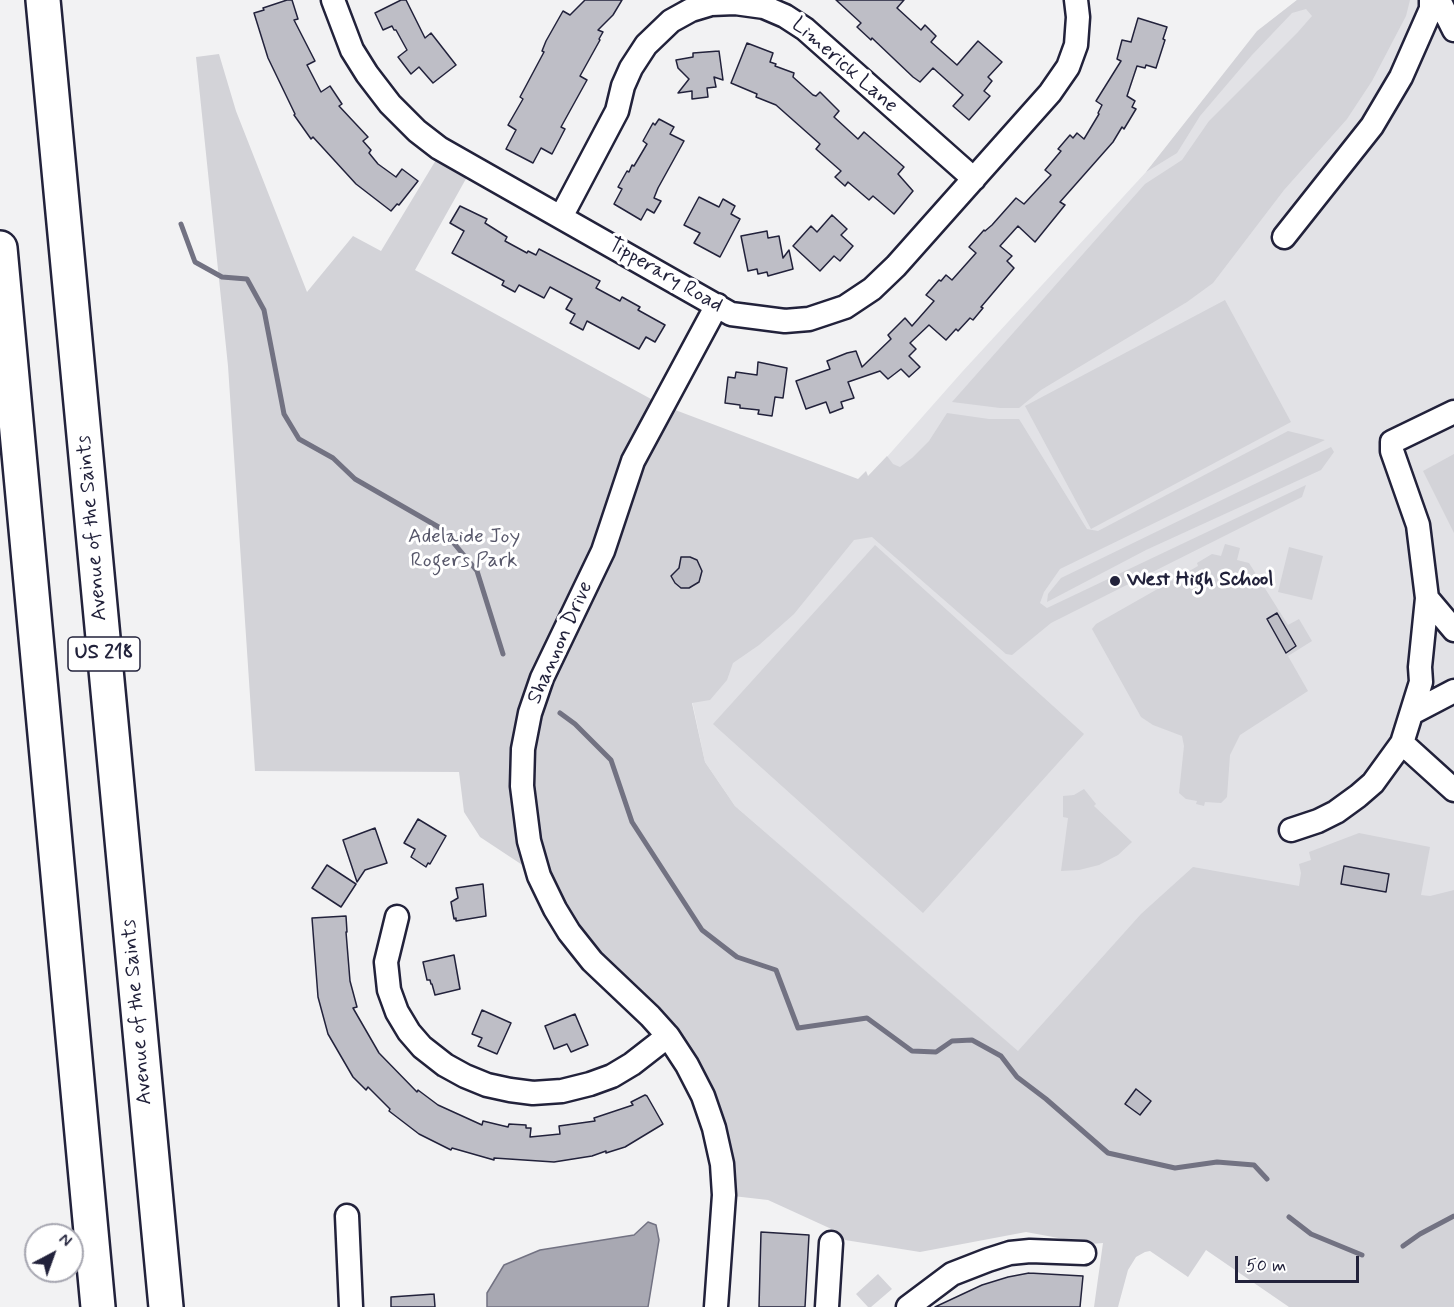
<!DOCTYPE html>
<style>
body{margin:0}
#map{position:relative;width:1454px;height:1307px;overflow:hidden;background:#f2f2f3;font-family:Mynerve,sans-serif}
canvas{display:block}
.north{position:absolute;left:24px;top:1223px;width:60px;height:60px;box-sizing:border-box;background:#fff;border:2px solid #a7a7b1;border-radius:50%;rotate:41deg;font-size:16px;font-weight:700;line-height:24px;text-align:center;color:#22223b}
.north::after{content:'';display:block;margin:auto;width:21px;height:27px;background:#22223b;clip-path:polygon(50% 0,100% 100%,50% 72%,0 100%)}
.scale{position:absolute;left:1235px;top:1256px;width:124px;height:27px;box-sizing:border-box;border:3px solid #22223b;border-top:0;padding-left:8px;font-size:18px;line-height:21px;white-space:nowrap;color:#22223b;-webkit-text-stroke:4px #fff;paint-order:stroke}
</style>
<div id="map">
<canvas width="1454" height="1307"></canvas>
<div class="north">N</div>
<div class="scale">50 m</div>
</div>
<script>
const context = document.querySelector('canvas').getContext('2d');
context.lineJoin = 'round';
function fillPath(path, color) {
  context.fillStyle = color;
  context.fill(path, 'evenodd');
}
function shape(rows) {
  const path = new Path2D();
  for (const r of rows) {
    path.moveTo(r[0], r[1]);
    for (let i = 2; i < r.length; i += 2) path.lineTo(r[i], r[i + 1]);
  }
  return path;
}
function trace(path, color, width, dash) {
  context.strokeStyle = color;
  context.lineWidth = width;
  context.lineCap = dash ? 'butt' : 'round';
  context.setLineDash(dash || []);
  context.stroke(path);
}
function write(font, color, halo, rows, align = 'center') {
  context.font = font + ' Mynerve,sans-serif';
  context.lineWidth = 6;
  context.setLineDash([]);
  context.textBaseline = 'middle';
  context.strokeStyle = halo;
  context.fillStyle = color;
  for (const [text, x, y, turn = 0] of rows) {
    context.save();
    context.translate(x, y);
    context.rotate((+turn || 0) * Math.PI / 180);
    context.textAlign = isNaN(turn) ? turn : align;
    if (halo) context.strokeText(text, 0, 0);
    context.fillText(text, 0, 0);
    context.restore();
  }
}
fillPath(shape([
 [1297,0,1454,0,1454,1205,1116,1137,735,806,705,762,688,682,962,372,1146,172,1258,31]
]), '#e2e2e6');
fillPath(shape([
 [1297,0,1410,0,1406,16,1372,81,1347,119,1284,190,1213,283,1187,302,1041,390,1019,408,1000,408,952,402,1145,184,1182,160,1209,121,1298,32,1312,16,1306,9,1292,13,1252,55,1200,116,1177,153,1146,172,1257,31],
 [219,54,236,111,307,292,353,236,381,251,442,150,472,168,415,270,662,405,858,479,866,471,868,476,887,456,893,464,900,467,912,458,929,441,947,413,989,419,1019,419,1087,529,1098,531,1288,431,1325,440,1060,569,1044,592,1040,603,1047,608,1306,485,1302,497,1051,623,1012,655,1006,654,872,537,854,540,794,614,759,645,733,663,727,680,710,700,692,703,705,762,735,806,1018,1051,1141,914,1193,867,1299,886,1301,873,1299,864,1311,860,1309,852,1359,833,1430,847,1421,895,1430,896,1454,890,1454,1307,1289,1307,1206,1250,1188,1277,1150,1251,1145,1252,1136,1257,1128,1270,1118,1307,1094,1307,1103,1243,1091,1244,1026,1232,920,1252,845,1240,838,1232,768,1200,724,1195,703,1096,592,961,539,876,480,837,464,812,459,772,255,771,228,366,196,57],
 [1225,300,1291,422,1091,529,1025,406],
 [1331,447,1334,452,1321,470,1146,550,1047,602,1048,594,1061,578],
 [1454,454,1454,533,1423,471],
 [1225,544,1240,548,1237,560,1249,563,1288,625,1299,619,1312,641,1288,656,1308,691,1240,735,1230,755,1227,797,1221,803,1205,802,1204,806,1196,804,1197,801,1186,799,1179,793,1184,746,1182,736,1153,725,1141,717,1092,629,1096,624,1198,566,1197,563,1212,554,1221,556],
 [875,545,1084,734,923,913,713,724],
 [1289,547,1323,556,1312,600,1278,592],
 [1084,789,1096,804,1094,806,1132,842,1118,855,1099,865,1079,870,1061,871,1068,818,1063,817,1063,796,1074,795],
 [878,1274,892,1289,871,1307,868,1307,856,1294]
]), '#d3d3d8');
const water = shape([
 [648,1222,656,1225,659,1240,648,1307,487,1307,487,1293,504,1265,540,1250,634,1235,648,1222]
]);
fillPath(water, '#a8a8b2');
trace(water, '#727282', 1.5);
trace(shape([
 [181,224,195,262,222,277,247,279,264,310,284,414,299,439,333,458,355,479,442,529,477,571,503,654],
 [560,713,575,724,611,760,632,822,702,930,737,957,776,970,798,1028,867,1018,912,1051,936,1052,952,1041,972,1040,1001,1056,1017,1077,1046,1099,1108,1153,1175,1168,1217,1162,1254,1165,1267,1179],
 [1289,1217,1311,1234,1362,1255],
 [1403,1246,1420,1234,1454,1216]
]), '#727282', 5);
const building = shape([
 [287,0,292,0,298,19,294,20,315,61,307,65,321,92,330,86,342,104,339,106,368,137,363,141,371,150,369,153,378,164,396,177,402,169,418,181,399,205,397,204,391,211,356,184,313,137,311,139,294,115,295,114,268,58,254,13,264,10,263,8,287,0],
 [401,0,406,0,425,38,431,33,456,65,433,83,419,67,411,74,398,57,407,50,396,30,394,30,392,26,383,30,375,13,401,0],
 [585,0,622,0,613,15,598,30,603,32,599,39,600,40,580,76,587,80,561,127,565,129,552,154,541,148,533,163,506,149,516,130,508,125,523,99,520,97,544,52,542,51,546,41,563,11,570,15,585,0],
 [836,0,904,0,897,8,921,30,925,25,936,36,931,42,957,65,978,41,1002,62,988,77,992,81,984,91,990,96,969,120,953,106,963,95,933,68,920,82,913,77,872,38,871,40,857,27,861,23,836,0],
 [1138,18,1167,27,1163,39,1165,40,1156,68,1146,65,1145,68,1137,66,1127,96,1135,101,1132,107,1136,109,1124,129,1122,127,1113,142,1060,202,1065,205,1035,242,1018,226,1000,246,1012,256,1007,261,1014,268,981,307,983,308,973,320,970,318,958,331,956,329,946,340,929,325,910,343,916,349,909,356,920,367,909,377,901,369,888,379,880,371,848,382,854,398,841,402,843,408,830,413,826,402,806,409,796,381,830,369,827,361,847,353,856,351,862,367,891,339,888,335,905,318,912,326,934,301,926,295,939,280,941,281,946,275,952,280,976,253,969,247,984,230,985,231,992,225,1016,198,1024,204,1051,175,1045,170,1061,151,1058,149,1070,135,1073,138,1077,133,1084,139,1099,114,1098,113,1102,105,1096,101,1121,61,1117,59,1122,40,1131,42,1138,18],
 [747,43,773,53,770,62,776,64,775,66,794,73,793,77,813,95,816,96,820,92,839,111,834,117,858,139,864,132,904,167,898,174,913,191,894,214,873,196,869,200,848,182,845,186,835,177,841,171,816,149,820,144,776,105,756,97,757,94,731,83,747,43],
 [719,51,723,80,714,77,716,87,707,88,708,97,692,99,692,91,678,93,689,79,678,68,676,60,693,57,693,53,719,51],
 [659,119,674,127,670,134,684,141,658,188,654,198,661,201,654,213,647,209,641,220,614,204,622,189,618,187,627,171,629,172,632,165,634,166,647,144,643,141,653,123,655,125,659,119],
 [699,197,719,207,723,199,735,206,731,214,740,219,720,257,694,243,700,233,684,225,699,197],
 [460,206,487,219,485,223,507,237,505,241,527,253,528,251,536,255,539,249,600,281,596,288,620,301,622,297,640,307,638,310,665,325,655,342,646,337,639,349,587,321,583,330,570,323,575,314,566,309,572,299,550,287,544,298,519,285,515,292,502,285,504,281,452,253,464,231,450,223,460,206],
 [832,215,847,229,841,235,853,246,840,261,834,256,820,271,793,246,811,226,817,232,832,215],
 [767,231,768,238,779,236,783,258,789,250,793,269,768,276,767,272,758,274,757,269,748,271,741,236,767,231],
 [758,362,787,368,783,398,775,397,772,416,758,414,759,410,740,408,740,405,725,403,728,377,735,378,736,372,757,375,758,362],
 [681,557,690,557,697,560,702,571,699,582,689,588,681,588,675,583,671,576,679,568,681,557],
 [1277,613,1296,646,1286,653,1267,619,1277,613],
 [418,819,446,836,430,864,428,863,426,867,411,857,415,849,404,843,418,819],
 [375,828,387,863,365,870,357,882,343,840,375,828],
 [327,865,356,884,341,907,312,888,327,865],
 [1344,866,1389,874,1386,892,1341,884,1344,866],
 [483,884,486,916,456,921,456,918,454,919,451,902,458,898,456,888,483,884],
 [346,916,347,932,346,932,350,981,357,1007,353,1008,379,1053,417,1092,418,1090,438,1105,482,1125,483,1121,508,1127,509,1124,526,1125,526,1128,531,1128,530,1137,560,1134,559,1126,595,1121,594,1118,633,1105,631,1102,645,1095,647,1096,663,1124,625,1147,606,1153,606,1151,592,1156,554,1162,494,1158,494,1160,452,1148,451,1150,419,1134,389,1111,390,1109,368,1087,366,1090,353,1077,328,1034,318,997,312,918,346,916],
 [454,955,460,989,435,995,432,984,431,984,430,980,427,980,423,962,454,955],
 [482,1010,511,1023,497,1054,478,1046,482,1038,472,1034,482,1010],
 [575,1014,588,1045,571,1052,567,1044,554,1049,545,1026,575,1014],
 [1136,1089,1151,1101,1140,1115,1125,1104,1136,1089],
 [761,1232,809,1235,805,1307,759,1307,761,1232],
 [1029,1273,1083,1276,1080,1307,935,1307,982,1285,1008,1277,1029,1273],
 [434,1294,435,1307,391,1307,391,1297,434,1294]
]);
fillPath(building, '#bebec6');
trace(building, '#22223b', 1.5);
const minor = shape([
 [333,0,352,50,367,74,390,104,417,131,439,148,731,314,785,321,809,319,845,307,872,289,896,266,1050,93,1068,67,1076,45,1078,17,1076,0],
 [1439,0,1454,30],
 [561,217,617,111,623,86,631,68,646,45,671,21,691,10,711,4,735,3,764,7,785,16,805,29,974,179],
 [1284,237,1372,126,1401,77,1431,9,1431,0],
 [1454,412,1392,442,1392,451,1418,525,1427,598,1420,667,1421,682,1402,743,1454,790],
 [1427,598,1454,630],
 [1412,713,1454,691],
 [1291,830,1318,821,1336,812,1358,796,1373,783,1402,743],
 [397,917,386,962,389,990,397,1012,409,1032,422,1047,445,1065,465,1076,487,1085,510,1090,533,1093,562,1091,590,1084,612,1076,632,1064,668,1036],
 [347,1216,351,1307],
 [716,1307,724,1195,722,1164,714,1128,703,1096,687,1065,668,1036,650,1016,592,961,569,932,555,909,539,876,529,841,522,786,523,749,530,713,542,678,603,551,633,461,717,305],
 [827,1307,831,1243],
 [908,1307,952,1274,988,1260,1010,1253,1030,1251,1084,1253]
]);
const highway = shape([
 [43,0,166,1307],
 [0,248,98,1307]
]);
trace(minor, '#22223b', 27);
trace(highway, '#22223b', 38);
trace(minor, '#fff', 22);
trace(highway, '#fff', 33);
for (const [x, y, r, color] of [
 [1115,581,6,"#22223b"]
]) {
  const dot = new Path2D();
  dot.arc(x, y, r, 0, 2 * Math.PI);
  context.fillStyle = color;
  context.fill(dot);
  trace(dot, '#fff', 2);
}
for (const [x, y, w] of [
 [104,654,72]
]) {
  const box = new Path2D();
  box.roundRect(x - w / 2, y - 17, w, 34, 4.5);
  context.fillStyle = '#fff';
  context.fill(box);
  trace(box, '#22223b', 1.5);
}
write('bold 20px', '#22223b', null, [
 ["US 218",104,654]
]);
write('21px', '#22223b', '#fff', [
 ["Limerick Lane",844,66,41],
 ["Tipperary Road",665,276,30],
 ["Avenue of the Saints",93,528,-95],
 ["Shannon Drive",561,643,-66],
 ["Avenue of the Saints",138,1012,-95]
]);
write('21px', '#57576a', '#fff', [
 ["Adelaide Joy",464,538],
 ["Rogers Park",464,562]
]);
write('bold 21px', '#22223b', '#fff', [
 ["West High School",1127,581]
], 'left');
</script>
